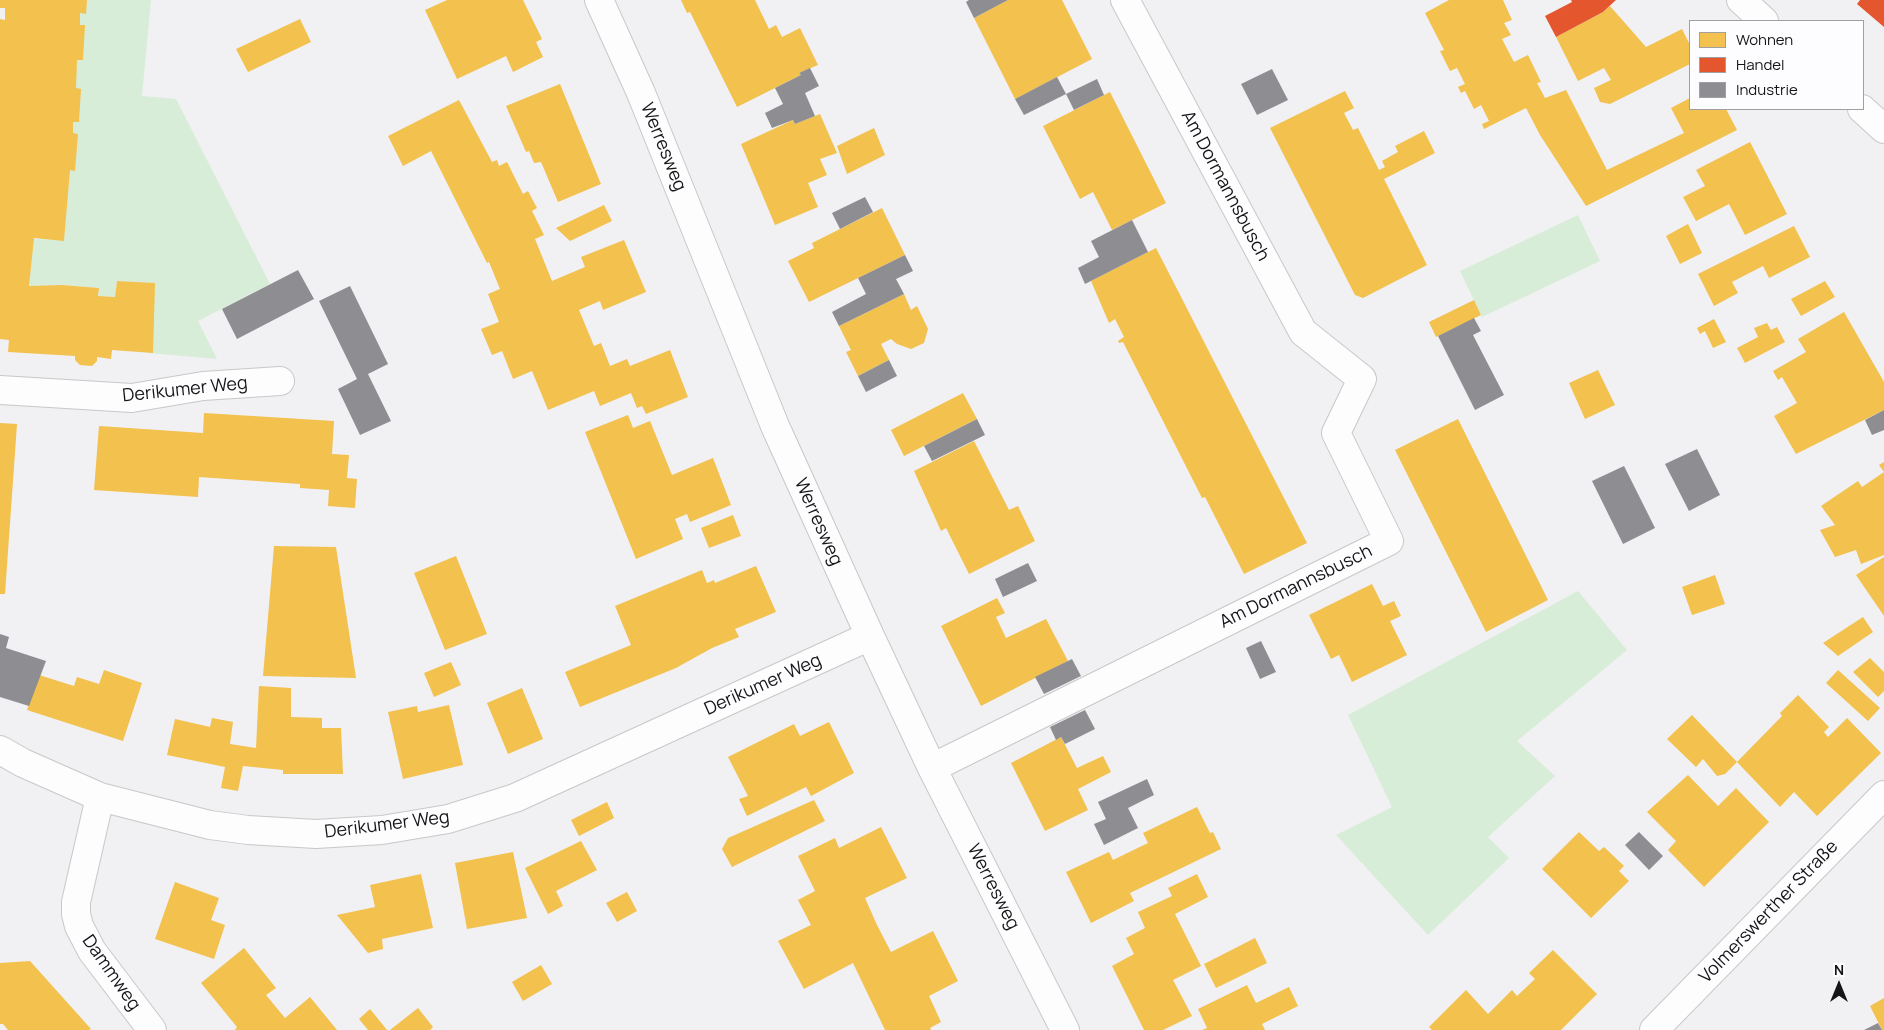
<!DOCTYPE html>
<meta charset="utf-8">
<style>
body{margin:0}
#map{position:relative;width:1884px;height:1030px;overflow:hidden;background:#f1f0f3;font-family:Manrope,sans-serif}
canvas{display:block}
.legend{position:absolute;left:1689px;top:20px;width:175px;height:90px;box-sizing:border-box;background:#fdfdff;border:1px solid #a0a0a2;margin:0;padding:6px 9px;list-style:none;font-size:15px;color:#151516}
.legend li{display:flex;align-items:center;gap:10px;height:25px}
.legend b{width:25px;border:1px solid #a0a0a2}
.north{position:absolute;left:1814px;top:960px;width:50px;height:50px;-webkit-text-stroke:4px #fdfdff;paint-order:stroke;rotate:0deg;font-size:14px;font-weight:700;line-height:20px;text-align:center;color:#151516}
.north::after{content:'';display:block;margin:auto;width:18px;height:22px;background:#151516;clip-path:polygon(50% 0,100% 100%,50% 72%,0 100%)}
</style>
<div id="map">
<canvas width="1884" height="1030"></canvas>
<ul class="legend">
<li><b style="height:14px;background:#f2c14e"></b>Wohnen</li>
<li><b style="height:14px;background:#e4572e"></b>Handel</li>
<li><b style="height:14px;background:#8d8d92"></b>Industrie</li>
</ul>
<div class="north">N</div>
</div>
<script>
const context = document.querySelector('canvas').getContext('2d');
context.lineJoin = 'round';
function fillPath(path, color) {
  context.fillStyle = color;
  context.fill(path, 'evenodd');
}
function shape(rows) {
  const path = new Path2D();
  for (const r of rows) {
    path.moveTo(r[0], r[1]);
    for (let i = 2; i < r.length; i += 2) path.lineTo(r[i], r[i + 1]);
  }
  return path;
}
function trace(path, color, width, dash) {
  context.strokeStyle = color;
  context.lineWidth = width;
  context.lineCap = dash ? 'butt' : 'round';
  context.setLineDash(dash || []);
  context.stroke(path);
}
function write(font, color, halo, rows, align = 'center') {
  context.font = font + ' Manrope,sans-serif';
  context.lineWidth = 5;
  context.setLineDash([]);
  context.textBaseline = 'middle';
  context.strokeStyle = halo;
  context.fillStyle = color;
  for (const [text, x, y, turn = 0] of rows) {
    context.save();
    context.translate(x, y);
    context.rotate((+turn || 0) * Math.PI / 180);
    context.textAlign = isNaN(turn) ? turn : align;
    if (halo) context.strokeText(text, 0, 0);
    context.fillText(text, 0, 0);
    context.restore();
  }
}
fillPath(shape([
 [81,0,151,0,142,96,176,99,270,284,198,321,217,359,149,353,154,283,117,281,115,297,98,296,99,288,63,285,29,286,32,239,64,240],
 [1578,215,1600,261,1482,317,1460,271],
 [1578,591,1627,650,1517,741,1555,776,1488,837,1509,858,1428,935,1336,835,1392,807,1348,715]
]), '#d8edd8');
fillPath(shape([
 [0,0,87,0,86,14,80,13,80,25,85,25,83,60,77,60,76,88,81,89,79,122,73,122,73,133,78,134,75,171,70,170,64,241,34,238,29,286,62,285,99,288,98,296,115,297,117,281,155,283,153,353,112,350,111,359,97,357,97,361,92,366,80,365,75,360,75,356,8,352,9,340,0,339,0,19,5,20,5,8,0,8],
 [447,0,523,0,542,39,536,42,543,57,513,72,506,56,457,79,425,10],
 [681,0,755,0,769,29,776,25,782,37,800,28,818,65,799,73,801,75,737,107,690,12,687,13],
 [1008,0,1062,0,1092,59,1015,99,974,18],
 [1449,0,1503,0,1512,20,1504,23,1511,35,1502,39,1514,62,1528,55,1541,82,1537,83,1545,98,1566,90,1607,170,1684,133,1671,108,1690,98,1690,109,1726,109,1737,130,1586,206,1540,135,1526,108,1484,129,1482,124,1489,121,1481,105,1474,109,1465,91,1461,93,1458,87,1465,84,1457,68,1450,71,1440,51,1444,50,1425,13],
 [1610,6,1646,47,1682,29,1690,45,1690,64,1610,104,1600,102,1594,88,1611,80,1604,68,1578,81,1556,37,1603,12],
 [300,19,311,42,248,72,236,49],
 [560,84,601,184,558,202,541,162,534,163,529,151,526,152,506,106],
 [1345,91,1354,108,1344,113,1353,130,1358,128,1379,170,1385,167,1382,161,1398,152,1395,146,1424,131,1435,153,1384,179,1427,265,1363,298,1355,295,1270,128],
 [1110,92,1166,203,1112,230,1093,192,1080,199,1043,126],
 [459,100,492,162,497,160,499,166,507,162,523,194,528,191,537,208,532,211,544,235,535,239,552,281,585,267,581,257,624,240,646,292,603,310,600,301,579,310,594,346,601,343,610,366,627,359,630,366,670,350,688,397,646,414,642,406,637,408,631,393,600,406,594,391,548,410,532,371,513,379,502,351,492,355,481,329,499,322,488,294,500,289,489,262,487,263,431,151,403,166,388,136],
 [820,114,837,153,820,159,827,175,808,183,818,207,775,225,741,144,793,120,795,124],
 [874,128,885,155,847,174,837,146],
 [1750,142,1787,214,1745,235,1729,204,1696,221,1683,197,1705,186,1696,170],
 [604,205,612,221,570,241,556,228],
 [882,208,905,255,809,302,788,261,814,248,812,243],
 [1688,224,1702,253,1680,264,1666,236],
 [1794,226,1810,257,1769,278,1763,266,1732,282,1738,293,1714,306,1698,274],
 [1156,248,1307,543,1244,574,1205,497,1202,498,1123,342,1119,343,1118,341,1124,337,1115,319,1109,323,1091,281],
 [1825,281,1835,297,1801,316,1791,299],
 [904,294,911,310,917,306,928,329,924,343,911,349,897,344,891,339,881,344,889,360,858,376,846,352,851,350,839,326],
 [1474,300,1481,315,1436,337,1429,322],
 [1844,312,1884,382,1884,410,1796,454,1774,416,1797,403,1782,377,1778,380,1773,371,1806,352,1798,339],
 [1714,319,1726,342,1713,348,1705,331,1700,334,1697,328],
 [1767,323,1771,330,1777,327,1785,342,1745,363,1737,348,1758,337,1754,328],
 [1598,370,1615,405,1585,419,1569,383],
 [963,393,977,419,904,456,891,430],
 [204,413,334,421,332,454,349,455,347,478,357,479,355,508,328,506,329,490,300,488,300,484,199,477,198,497,94,490,99,426,203,433],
 [628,415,633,428,650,421,672,475,713,458,731,505,690,522,687,514,675,519,683,539,636,559,585,432],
 [1458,419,1548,600,1486,632,1395,450],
 [0,423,17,424,5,594,0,594],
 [974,441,1009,510,1018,506,1035,541,969,574,946,528,941,531,914,471],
 [1884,462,1884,555,1861,564,1856,550,1835,557,1820,530,1835,525,1821,506,1858,481,1862,487,1884,472,1879,465],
 [733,515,741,536,709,548,701,528],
 [274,546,336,547,356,678,263,676],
 [456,556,487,634,445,650,414,573],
 [1884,557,1884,616,1856,575],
 [756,566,776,612,735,629,739,637,712,648,676,668,580,707,565,672,631,645,615,606,702,570,707,583,714,580,715,583],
 [1715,575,1725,604,1692,615,1682,587],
 [1372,584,1383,606,1394,601,1401,616,1390,621,1407,655,1352,682,1339,655,1331,659,1309,615],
 [997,598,1005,613,996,617,1006,638,1046,619,1068,661,981,706,941,626],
 [1863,617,1873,632,1838,656,1823,643],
 [1870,658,1884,672,1884,691,1878,697,1853,672],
 [451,662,461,685,434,697,424,673],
 [104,670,142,683,123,741,27,710,39,675,74,686,77,677,99,684],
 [1838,670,1880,708,1868,721,1826,683],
 [259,686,291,688,291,717,322,718,322,728,341,728,343,774,283,774,283,770,243,766,238,791,221,788,225,767,167,755,175,719,210,727,212,718,233,722,230,744,256,748],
 [522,688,543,739,508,754,487,703],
 [1798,695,1829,727,1824,732,1828,737,1847,718,1881,753,1817,816,1794,792,1780,807,1737,762,1782,716,1780,713],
 [449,705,463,765,403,779,388,712,417,706,418,712],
 [1692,715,1737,762,1725,774,1717,776,1703,759,1696,767,1667,739],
 [829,722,854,773,811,796,806,787,747,816,739,799,748,796,728,757,794,724,800,736],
 [1061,737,1077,768,1103,756,1111,772,1078,789,1088,810,1045,831,1011,763],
 [1688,775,1718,806,1736,788,1769,822,1704,887,1668,850,1676,841,1647,812],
 [814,800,825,821,732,867,722,849,728,838],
 [607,802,614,818,579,836,571,820],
 [1197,807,1210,833,1213,832,1221,849,1130,893,1134,901,1091,923,1066,872,1109,852,1113,860,1148,843,1143,833],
 [881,827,907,878,865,898,877,925,891,952,933,931,958,981,929,996,941,1022,930,1028,931,1030,885,1030,853,963,804,989,778,941,811,925,798,900,815,891,798,856,835,838,839,848],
 [1579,832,1599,851,1604,847,1624,866,1619,871,1629,881,1591,918,1542,869],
 [581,841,597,870,556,891,563,906,548,914,525,868],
 [513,852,527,918,467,929,455,863],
 [421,874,433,928,382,939,383,949,368,953,337,915,375,907,370,885],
 [1197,874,1208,897,1175,914,1201,966,1173,980,1192,1016,1163,1030,1144,1030,1112,966,1134,954,1126,938,1145,928,1138,912,1172,896,1168,888],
 [175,882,219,898,211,920,225,925,214,959,155,939],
 [627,892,637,911,617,922,606,903],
 [1255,938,1267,963,1216,988,1204,964],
 [244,948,276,988,266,995,285,1018,310,997,337,1030,235,1030,237,1027,201,983],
 [1553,950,1597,994,1561,1030,1432,1030,1429,1027,1466,990,1488,1014,1512,990,1517,996,1535,979,1529,973],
 [30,961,91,1029,89,1030,8,1030,3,1024,0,1024,0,963],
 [541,965,552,984,523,1001,512,982],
 [1247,985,1256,1003,1289,987,1298,1006,1262,1024,1265,1030,1202,1030,1207,1028,1198,1009],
 [1884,998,1884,1030,1882,1030,1870,1006],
 [418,1008,433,1027,430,1030,390,1030],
 [370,1009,387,1030,368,1030,359,1019]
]), '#f2c14e');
fillPath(shape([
 [1571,0,1616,0,1603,12,1556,37,1545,16,1572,2],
 [1860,0,1884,0,1884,27,1857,4]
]), '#e4572e');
fillPath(shape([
 [969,0,1008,0,974,18,966,2],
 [810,68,819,86,805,93,815,116,795,124,793,120,772,128,765,113,783,104,775,88,801,75,799,73],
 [1272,69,1288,100,1257,115,1241,84],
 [1057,77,1066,94,1024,115,1015,99],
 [1097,79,1104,95,1074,110,1066,94],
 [865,197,873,212,840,229,832,213],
 [1132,220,1148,252,1085,284,1078,268,1099,257,1091,241],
 [905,255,913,271,896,279,904,294,839,326,832,312,866,294,858,278],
 [298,270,314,299,237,339,222,309],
 [350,286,388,364,368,374,391,421,360,435,338,389,357,379,319,301],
 [1474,318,1481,331,1473,335,1504,395,1475,410,1438,336],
 [889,360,897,376,866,392,858,376],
 [1884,410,1884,430,1872,435,1865,420],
 [977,419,985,435,932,461,924,446],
 [1697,449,1720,495,1689,511,1665,464],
 [1624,466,1655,528,1623,544,1592,481],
 [1028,563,1037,581,1003,597,995,579],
 [0,634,9,637,6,648,46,661,29,706,0,697],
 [1261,641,1276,672,1260,679,1246,648],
 [1072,659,1081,676,1044,694,1035,677],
 [1085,710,1095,729,1065,744,1061,737,1056,740,1050,727],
 [1147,779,1154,795,1128,808,1138,828,1104,845,1094,824,1106,819,1098,802],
 [1639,832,1663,856,1649,870,1625,845],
 [1878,1023,1882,1030,1864,1030]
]), '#8d8d92');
const minor = shape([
 [599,0,641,93,775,426,870,636,932,768,1065,1030],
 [0,390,132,398,203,386,280,381],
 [0,750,23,763,100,797,210,825,248,830,316,834,382,830,448,819,515,798,870,636],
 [932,768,1389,541,1336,433,1362,379,1303,332,1125,0],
 [100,797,76,902,76,914,79,926,92,951,152,1030],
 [1654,1030,1884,795]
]);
const secondary = shape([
 [1741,0,1764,21],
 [1862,109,1884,129]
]);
trace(minor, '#c8c7c9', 30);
trace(secondary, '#c8c7c9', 30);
trace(minor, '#fdfdfd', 28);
trace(secondary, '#fdfdfd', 28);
write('18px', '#151516', '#fdfdff', [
 ["Werresweg",663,147,68],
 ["Am Dormannsbusch",1225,186,62],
 ["Derikumer Weg",185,390,-6],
 ["Werresweg",818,522,66],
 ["Am Dormannsbusch",1296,587,-26],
 ["Derikumer Weg",763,685,-24],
 ["Derikumer Weg",387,825,-7],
 ["Werresweg",993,887,63],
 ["Volmerswerther Straße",1769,912,-46],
 ["Dammweg",111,973,55]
]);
</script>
